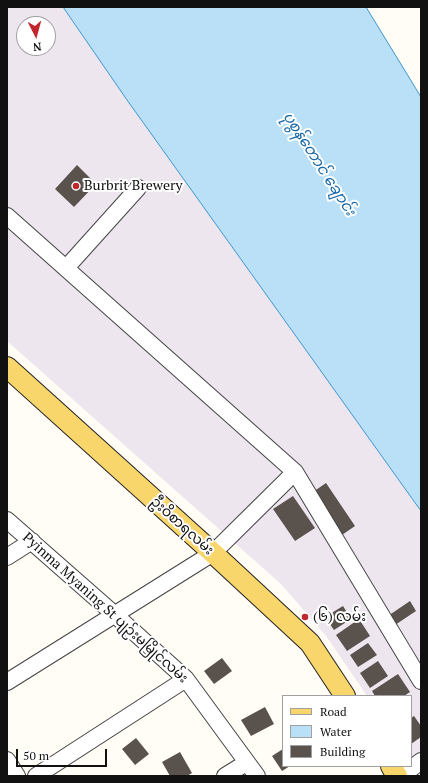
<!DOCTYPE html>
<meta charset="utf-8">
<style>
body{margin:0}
#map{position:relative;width:428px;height:783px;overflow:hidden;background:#fffdf5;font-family:"PT Serif",serif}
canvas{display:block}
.frame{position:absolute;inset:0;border:8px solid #111;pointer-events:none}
.legend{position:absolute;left:282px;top:695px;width:130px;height:72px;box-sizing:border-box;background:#fff;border:1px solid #a0a0a0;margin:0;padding:5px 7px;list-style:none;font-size:12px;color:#111}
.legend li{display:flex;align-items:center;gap:8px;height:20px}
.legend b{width:20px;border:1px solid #a0a0a0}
.north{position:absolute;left:16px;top:16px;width:40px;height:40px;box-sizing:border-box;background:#fff;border:1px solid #a0a0a0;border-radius:50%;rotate:174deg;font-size:11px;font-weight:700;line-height:16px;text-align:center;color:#111}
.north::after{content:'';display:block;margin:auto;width:14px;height:18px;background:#c4262e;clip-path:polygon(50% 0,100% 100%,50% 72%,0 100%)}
.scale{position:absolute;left:16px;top:749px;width:91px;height:18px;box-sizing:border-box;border:2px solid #111;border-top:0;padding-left:5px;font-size:12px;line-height:14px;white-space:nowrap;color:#111;-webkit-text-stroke:3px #fff;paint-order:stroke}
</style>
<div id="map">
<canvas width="428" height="783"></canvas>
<div class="frame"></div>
<ul class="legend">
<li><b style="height:5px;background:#f9d66b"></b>Road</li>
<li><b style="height:11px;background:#b9e0f7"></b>Water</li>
<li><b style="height:11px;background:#5a524d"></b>Building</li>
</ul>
<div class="north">N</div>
<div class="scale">50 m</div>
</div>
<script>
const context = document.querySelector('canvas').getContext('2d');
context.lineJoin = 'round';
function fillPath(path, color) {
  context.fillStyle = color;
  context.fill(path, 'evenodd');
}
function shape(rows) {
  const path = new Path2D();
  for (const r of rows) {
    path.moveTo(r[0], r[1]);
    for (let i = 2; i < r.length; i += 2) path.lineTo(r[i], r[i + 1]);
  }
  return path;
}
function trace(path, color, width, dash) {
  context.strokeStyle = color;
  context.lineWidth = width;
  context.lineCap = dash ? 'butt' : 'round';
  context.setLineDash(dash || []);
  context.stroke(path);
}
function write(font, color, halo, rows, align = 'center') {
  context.font = font + ' "PT Serif","Noto Sans Myanmar",serif';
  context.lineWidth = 4;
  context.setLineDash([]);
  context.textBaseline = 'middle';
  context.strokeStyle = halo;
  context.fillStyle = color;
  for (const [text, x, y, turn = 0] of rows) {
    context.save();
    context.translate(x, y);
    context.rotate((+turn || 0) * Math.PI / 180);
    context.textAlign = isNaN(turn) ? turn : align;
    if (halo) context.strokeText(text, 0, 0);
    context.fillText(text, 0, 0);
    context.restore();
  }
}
fillPath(shape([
 [7,7,63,7,127,100,421,511,421,775,411,761,411,696,367,696,326,636,281,584,7,341],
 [24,24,48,24,48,48,24,48]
]), '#eee6ef');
const water = shape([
 [63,7,366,7,421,97,421,511,127,100,63,7]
]);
fillPath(water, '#b9e0f7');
trace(water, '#3f96cf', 1);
fillPath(shape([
 [77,165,96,184,74,207,55,189],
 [326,483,355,526,339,537,310,494],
 [293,496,315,528,295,541,273,509],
 [410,601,416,611,392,627,385,618],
 [343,606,351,619,334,630,325,617],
 [359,619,370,636,347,651,336,635],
 [368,643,377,655,358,667,350,655],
 [222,658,232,671,214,684,204,671],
 [378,661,388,676,370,688,360,673],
 [398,674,410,692,404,696,375,696,372,691],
 [265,707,274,724,251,736,241,720],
 [414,716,421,726,421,737,411,744,411,718],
 [136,738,149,754,135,765,122,749],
 [283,749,283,766,290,766,282,771,272,756],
 [180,752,192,773,187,776,170,776,162,762]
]), '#5a524d');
const minor = shape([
 [7,216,295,472,421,681],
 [66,268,138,188],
 [7,520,114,614,186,679,257,776],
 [7,557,32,541],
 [7,682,213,553,295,472],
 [7,760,17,776],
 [36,776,186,679],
 [225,776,246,763],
 [402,776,421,761]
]);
const major = shape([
 [7,367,213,553,310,643,345,696],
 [391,766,397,776]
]);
trace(minor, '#444', 18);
trace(major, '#222', 22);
trace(minor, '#fff', 16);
trace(major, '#f9d66b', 20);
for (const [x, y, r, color] of [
 [76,186,4,"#c4262e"],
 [305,617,4,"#c4262e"]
]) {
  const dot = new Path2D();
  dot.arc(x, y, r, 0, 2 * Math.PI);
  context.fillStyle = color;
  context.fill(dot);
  trace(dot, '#fff', 1.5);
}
write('14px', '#111', '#fff', [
 ["Burbrit Brewery",84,186],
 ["(၆) လမ်း",313,617]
], 'left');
write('14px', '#111', '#fff', [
 ["ဦးဝိစာရလမ်း",182,526,42],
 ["Pyinma Myaning St ပျဉ်းမမြိုင်လမ်း",105,608,42]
]);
write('italic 15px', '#1768a6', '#fff', [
 ["ပုစွန်တောင် ချောင်း",319,164,57]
]);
</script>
